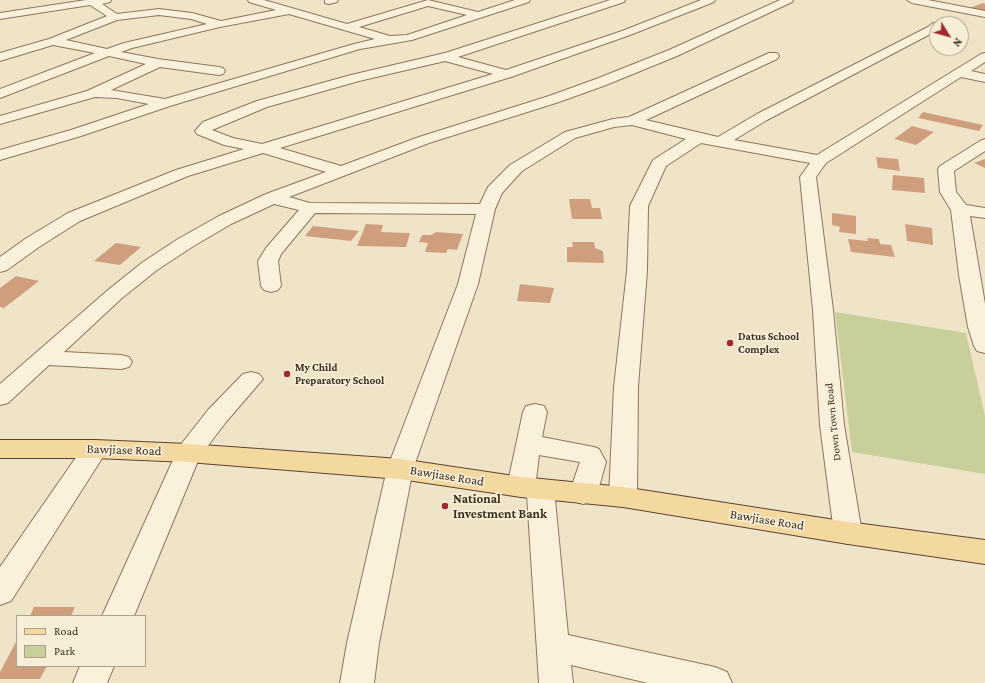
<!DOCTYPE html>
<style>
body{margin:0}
#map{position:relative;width:985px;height:683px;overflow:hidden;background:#f0e4c8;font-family:"Crimson Pro",serif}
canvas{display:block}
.legend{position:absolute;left:16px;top:615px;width:130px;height:52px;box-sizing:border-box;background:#f7eed8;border:1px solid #ada18e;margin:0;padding:5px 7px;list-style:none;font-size:12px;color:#3d2e20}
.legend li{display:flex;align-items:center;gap:8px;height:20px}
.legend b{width:20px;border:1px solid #ada18e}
.north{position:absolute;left:929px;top:16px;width:40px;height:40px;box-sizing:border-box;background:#f7eed8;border:1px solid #ada18e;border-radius:50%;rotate:127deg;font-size:11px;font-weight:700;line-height:16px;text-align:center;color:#3d2e20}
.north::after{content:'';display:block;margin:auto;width:14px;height:18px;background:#9e2a2b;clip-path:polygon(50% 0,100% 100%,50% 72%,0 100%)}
</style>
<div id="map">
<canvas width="985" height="683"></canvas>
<ul class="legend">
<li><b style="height:5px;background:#f3d9a0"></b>Road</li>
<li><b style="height:11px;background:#c9cf9b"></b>Park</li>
</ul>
<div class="north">N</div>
</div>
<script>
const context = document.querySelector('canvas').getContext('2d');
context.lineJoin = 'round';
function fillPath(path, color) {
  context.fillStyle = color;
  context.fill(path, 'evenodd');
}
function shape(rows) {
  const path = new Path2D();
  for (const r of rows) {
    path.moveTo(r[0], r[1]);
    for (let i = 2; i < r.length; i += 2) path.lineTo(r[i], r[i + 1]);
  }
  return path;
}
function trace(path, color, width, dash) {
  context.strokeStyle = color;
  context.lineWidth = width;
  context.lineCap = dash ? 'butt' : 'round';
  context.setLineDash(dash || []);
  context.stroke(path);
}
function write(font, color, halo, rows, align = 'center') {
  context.font = font + ' "Crimson Pro",serif';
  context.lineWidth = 3.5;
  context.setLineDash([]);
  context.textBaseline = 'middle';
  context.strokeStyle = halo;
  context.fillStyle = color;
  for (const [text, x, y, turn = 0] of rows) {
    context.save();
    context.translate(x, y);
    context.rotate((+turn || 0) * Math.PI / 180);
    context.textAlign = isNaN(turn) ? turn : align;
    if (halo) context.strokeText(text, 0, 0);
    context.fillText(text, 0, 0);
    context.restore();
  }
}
fillPath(shape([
 [835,312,966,333,985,416,985,474,852,452]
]), '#c9cf9b');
fillPath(shape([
 [983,3,985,4,985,10,981,11,970,8],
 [923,112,983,125,979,131,918,118],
 [912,126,934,132,916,145,894,139],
 [876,157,898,159,900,171,878,168],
 [985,159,985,168,974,163],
 [893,175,924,178,925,193,892,190],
 [569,199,590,199,592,208,600,208,602,219,572,219],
 [832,213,856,216,856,234,839,232,840,227,832,225],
 [366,224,383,225,381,232,410,233,406,247,357,246],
 [905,224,932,228,933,245,907,241],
 [313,226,359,231,351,241,305,236],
 [436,232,463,234,457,250,448,249,446,253,425,252,428,243,419,242,422,235,431,235],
 [867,238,879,239,880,244,891,245,895,257,851,252,848,239,868,241],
 [572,242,594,242,595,248,603,251,604,263,567,262,567,247,573,247],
 [116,243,141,247,120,265,94,261],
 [16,276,39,281,4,308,0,307,0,288],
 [520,284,554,288,550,303,517,301],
 [34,607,75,607,71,616,30,616],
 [17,640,17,666,47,666,40,679,0,679,0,672]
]), '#cf9f7d');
const minor = shape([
 [86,0,111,0,110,2,102,4,117,14,159,9,192,13,221,21,276,10,249,2,248,0,264,0,347,24,428,0,478,12,515,0,530,0,529,2,412,40,360,49,170,106,81,136,0,160,0,150,71,130,149,104,117,98,95,97,0,124,0,116,87,91,146,64,109,56,0,98,0,89,95,53,53,45,0,61,0,53,49,39,107,16,90,5,0,19,0,13,86,0],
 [428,6,467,15,407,35,390,36,359,27,428,6],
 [289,14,375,39,354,44,165,99,111,90,160,67,219,75,223,74,225,71,223,68,219,67,158,59,121,52,132,48,220,27,289,14],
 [159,15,191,19,207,24,124,43,107,49,66,40,117,20,159,15],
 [325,0,338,0,337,2,329,4,325,3,325,0],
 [610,0,625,0,624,2,458,57,506,70,622,31,701,0,715,0,714,2,630,35,511,77,280,148,341,166,419,137,549,96,596,79,669,50,780,0,793,0,792,2,677,56,606,85,559,102,429,143,289,197,310,203,480,204,488,187,510,165,565,132,613,119,629,117,769,53,777,53,779,56,777,59,646,120,718,137,757,114,928,27,933,23,941,23,942,24,937,24,936,31,767,120,734,140,817,155,981,54,985,53,985,62,971,71,985,74,985,82,961,77,826,163,816,177,833,310,844,425,862,533,858,541,848,544,838,541,834,533,820,425,813,310,800,177,810,163,701,143,666,166,648,206,647,271,638,387,637,497,633,504,623,507,613,504,609,497,614,387,627,271,630,206,653,160,686,139,632,125,614,127,575,138,522,171,502,193,495,209,478,284,413,469,379,643,374,683,340,683,347,643,387,469,458,284,476,214,315,213,281,254,278,261,281,286,278,290,271,292,264,290,261,286,258,261,266,248,299,210,274,204,231,224,192,247,157,270,122,298,64,352,121,355,129,357,132,362,129,367,121,369,49,365,8,403,0,405,0,384,108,290,143,262,178,239,219,216,266,194,326,172,263,153,188,176,80,221,39,247,7,270,0,272,0,257,25,239,68,213,176,170,244,149,224,145,197,134,195,131,203,122,257,101,351,75,445,53,610,0],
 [445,61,493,74,262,144,233,138,212,130,267,107,359,81,445,61],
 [907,0,928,0,985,11,985,17,912,3,907,0],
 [985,139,985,151,954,171,956,192,966,205,985,208,985,218,970,216,985,304,985,353,977,351,974,346,968,327,959,275,951,210,940,192,938,169,940,166,980,141,985,139],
 [251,372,259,374,263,379,226,422,200,456,134,616,102,616,179,447,208,410,243,374,251,372],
 [535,404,544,406,547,412,542,437,594,447,599,449,606,462,597,494,593,501,583,504,573,501,569,494,580,462,539,455,536,480,540,479,550,482,554,489,568,635,715,667,727,672,732,683,648,683,571,665,573,683,539,683,527,495,521,497,511,494,507,487,523,412,526,406,535,404],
 [95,440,104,443,108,449,11,601,0,605,0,567,86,443,95,440],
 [80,666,114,666,107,683,73,683,80,666]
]);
const major = shape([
 [0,440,95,440,188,444,400,459,521,477,623,487,848,522,985,540,985,564,848,544,623,507,521,497,400,479,188,462,95,458,0,458,0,440]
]);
trace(minor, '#8d765c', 2);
trace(major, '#5b4430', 2);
fillPath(minor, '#faf1dc');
fillPath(major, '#f3d9a0');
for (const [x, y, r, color] of [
 [730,343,4,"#9e2a2b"],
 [287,374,4,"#9e2a2b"],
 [445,506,4,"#9e2a2b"]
]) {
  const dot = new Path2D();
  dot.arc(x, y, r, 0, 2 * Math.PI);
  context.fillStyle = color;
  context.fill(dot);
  trace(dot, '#f7eed8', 1.5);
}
write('bold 11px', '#3d2e20', '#f7eed8', [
 ["Datus School",738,337],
 ["Complex",738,350],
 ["My Child",295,368],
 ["Preparatory School",295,381]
], 'left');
write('11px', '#3d2e20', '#f7eed8', [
 ["Down Town Road",833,422,-96]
]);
write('13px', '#3d2e20', '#f7eed8', [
 ["Bawjiase Road",124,450,2],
 ["Bawjiase Road",447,476,9],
 ["Bawjiase Road",767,520,9]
]);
write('bold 13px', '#3d2e20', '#f7eed8', [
 ["National",453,499],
 ["Investment Bank",453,514]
], 'left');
</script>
